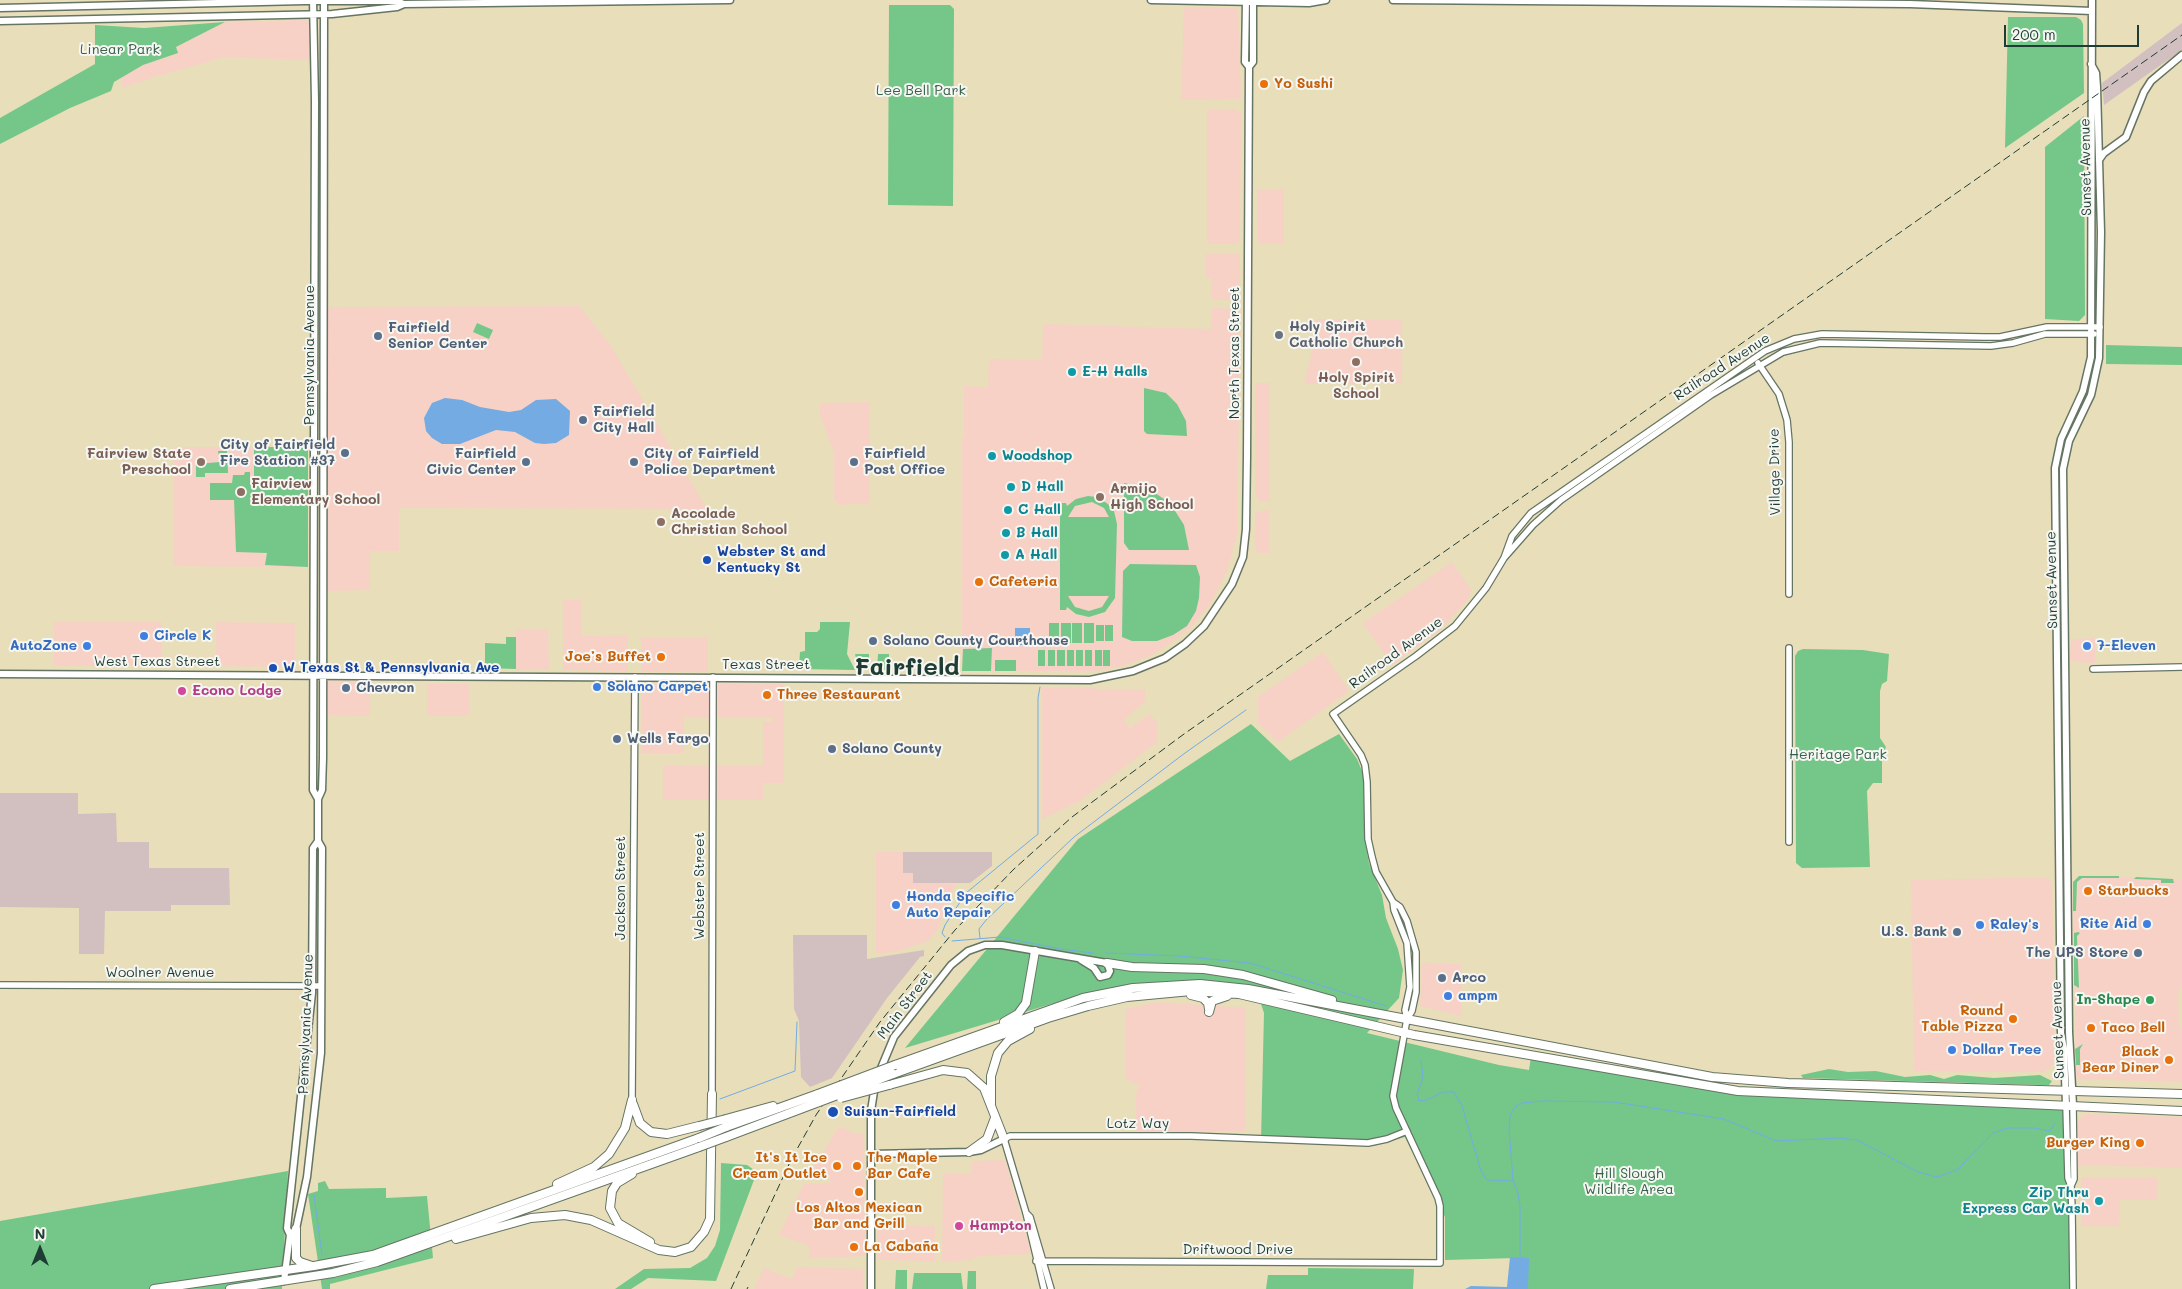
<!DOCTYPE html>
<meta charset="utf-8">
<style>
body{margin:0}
#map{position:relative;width:2182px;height:1289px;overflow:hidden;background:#e8deba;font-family:Mali,sans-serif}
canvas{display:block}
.north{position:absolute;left:15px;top:1224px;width:50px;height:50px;-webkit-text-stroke:4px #f6f6f2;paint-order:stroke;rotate:0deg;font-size:14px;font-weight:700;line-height:20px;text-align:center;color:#1f3d34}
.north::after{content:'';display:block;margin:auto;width:18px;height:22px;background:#1f3d34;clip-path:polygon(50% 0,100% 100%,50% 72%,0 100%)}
.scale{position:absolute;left:2004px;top:25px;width:135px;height:22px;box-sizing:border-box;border:2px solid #1f3d34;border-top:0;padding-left:6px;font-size:15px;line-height:18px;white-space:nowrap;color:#1f3d34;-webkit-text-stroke:4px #f6f6f2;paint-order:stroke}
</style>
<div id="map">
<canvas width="2182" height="1289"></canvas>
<div class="north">N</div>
<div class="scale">200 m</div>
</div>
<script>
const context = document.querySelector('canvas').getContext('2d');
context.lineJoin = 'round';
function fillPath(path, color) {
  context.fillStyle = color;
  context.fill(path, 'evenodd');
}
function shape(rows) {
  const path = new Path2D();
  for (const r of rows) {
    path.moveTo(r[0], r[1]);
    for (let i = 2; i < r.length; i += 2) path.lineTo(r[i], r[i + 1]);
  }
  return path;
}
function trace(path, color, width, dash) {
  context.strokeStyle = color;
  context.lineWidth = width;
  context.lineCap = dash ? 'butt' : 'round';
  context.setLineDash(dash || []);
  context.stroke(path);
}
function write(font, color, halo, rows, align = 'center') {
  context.font = font + ' Mali,sans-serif';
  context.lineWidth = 4;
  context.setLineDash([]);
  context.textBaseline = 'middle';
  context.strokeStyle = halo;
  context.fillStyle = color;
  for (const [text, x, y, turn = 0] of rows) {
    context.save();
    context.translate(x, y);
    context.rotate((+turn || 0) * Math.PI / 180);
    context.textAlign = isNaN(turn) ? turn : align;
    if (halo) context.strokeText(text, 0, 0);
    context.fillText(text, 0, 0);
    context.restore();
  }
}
fillPath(shape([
 [1184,7,1235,8,1238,10,1241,96,1240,99,1181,100],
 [305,20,309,24,310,60,225,57,148,79,123,88,120,78,143,65,178,53,176,47,225,22],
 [1207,109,1235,109,1241,113,1240,240,1237,244,1207,244],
 [1257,189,1284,189,1284,243,1261,244,1257,241],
 [1206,253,1240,254,1239,301,1211,299,1211,278,1206,278],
 [579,306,609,343,707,509,399,508,399,551,370,551,370,590,324,591,325,307],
 [1212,308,1239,309,1240,330,1237,534,1227,571,1209,606,1190,628,1171,643,1150,656,1123,666,1095,671,962,671,962,437,964,437,964,386,988,387,989,359,1042,360,1043,324,1211,329],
 [1316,319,1402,320,1402,384,1304,384,1315,340],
 [1255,383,1270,383,1269,502,1259,501,1255,494],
 [870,402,870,503,839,505,834,500,834,453,820,415,820,403],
 [174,447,308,447,308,567,173,566],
 [1269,510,1269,553,1259,553,1255,549,1255,514,1260,511],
 [1452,562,1471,590,1468,600,1440,630,1392,665,1363,623],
 [563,600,582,600,582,636,628,635,628,671,563,670],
 [54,621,162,622,161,663,112,666,54,666],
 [216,622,295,623,295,667,216,666],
 [516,629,548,629,549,670,516,670],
 [641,637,708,637,708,670,706,672,641,672],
 [2095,638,2095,663,2073,662,2070,658,2071,639],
 [1323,652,1349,691,1278,742,1258,723,1258,697],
 [328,681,370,681,370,716,327,715],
 [427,684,469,684,469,716,427,716],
 [641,684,784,684,784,783,763,783,763,800,663,800,663,765,763,765,763,722,773,722,773,718,684,717,684,753,641,753],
 [1094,687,1094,689,1145,689,1145,701,1124,720,1130,728,1150,714,1157,723,1157,742,1080,801,1042,819,1042,688],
 [876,852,903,852,903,872,913,873,914,883,956,884,937,931,928,941,895,952,876,954],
 [2089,875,2182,880,2182,985,2178,992,2179,1027,2182,1030,2182,1082,2078,1079,2076,1075,2073,882,2078,876],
 [2047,877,2052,882,2053,937,2053,1063,2050,1068,2042,1072,1914,1071,1911,880],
 [1422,963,1461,964,1462,1016,1420,1006],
 [1159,1002,1246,1008,1245,1131,1136,1131,1136,1095,1139,1086,1125,1078,1126,1009],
 [2085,1114,2182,1117,2182,1168,2076,1165,2076,1122],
 [839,1126,854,1133,864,1134,865,1256,809,1258,809,1246,779,1235,804,1184,830,1183,830,1176,814,1176,811,1173],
 [1005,1160,1031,1254,981,1256,970,1260,942,1262,943,1173,971,1174,972,1161],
 [2081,1177,2157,1177,2157,1200,2120,1200,2119,1226,2081,1226],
 [877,1225,935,1226,935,1261,877,1260],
 [797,1267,863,1269,864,1289,754,1289,764,1268,792,1279]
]), '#f7d1c6');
fillPath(shape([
 [2182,23,2182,50,2104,105,2102,83],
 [0,793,78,793,78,814,116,813,117,842,149,842,149,868,229,868,230,905,171,905,171,911,105,911,104,954,79,954,79,908,0,907],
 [903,852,992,852,992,866,970,883,913,883,913,873,903,873],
 [793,935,867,935,867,959,924,950,924,956,920,957,887,998,832,1078,810,1087,801,1077,799,1021,794,1009]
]), '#d2bfbf');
fillPath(shape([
 [889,5,950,5,954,9,953,206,888,205],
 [2008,17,2076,17,2081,20,2083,24,2084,93,2005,148],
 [225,22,176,47,178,53,143,65,114,82,111,91,70,108,0,144,0,118,95,64,95,25,144,28],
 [2084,116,2085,315,2079,321,2045,319,2045,147],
 [477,323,493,330,489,339,473,332],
 [2106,345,2182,347,2182,365,2106,364],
 [1144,388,1166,393,1177,404,1186,421,1187,436,1147,434,1144,431],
 [254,447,308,447,308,567,265,565,267,553,236,552,234,500,210,500,210,483,232,483,233,475,244,475,245,472,250,472,250,483,254,483],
 [218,451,227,451,228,473,205,473,205,477,196,477,196,464,220,462],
 [1124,483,1149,489,1170,503,1184,525,1189,550,1129,550,1124,543],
 [1088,496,1097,497,1108,504,1114,511,1117,524,1115,598,1105,612,1089,617,1076,614,1067,607,1066,610,1060,610,1060,503,1066,503,1067,506,1076,499],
 [1092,502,1104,508,1109,517,1068,517,1075,506],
 [1068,596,1109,596,1102,607,1089,611,1075,607],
 [1130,564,1196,565,1200,577,1199,598,1196,611,1187,626,1173,635,1157,641,1132,641,1122,637,1123,571],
 [820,622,850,622,847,654,855,670,799,669,800,652,805,651,805,632,817,632,820,629],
 [1049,623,1059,623,1059,642,1049,642],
 [1061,623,1071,623,1071,643,1061,643],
 [1072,623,1082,623,1082,643,1072,643],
 [1084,623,1094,623,1094,643,1084,643],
 [1096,625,1104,625,1104,641,1096,641],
 [1105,625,1113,625,1113,641,1105,641],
 [506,637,516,637,516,669,485,668,485,643,506,644],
 [992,648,991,671,962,671,963,649],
 [1803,649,1863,650,1889,654,1887,681,1882,684,1880,691,1880,738,1886,747,1882,755,1882,783,1873,783,1867,791,1870,867,1802,868,1796,863,1795,656,1798,651],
 [1038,650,1045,650,1045,666,1038,666],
 [1048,650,1055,650,1055,666,1048,666],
 [1057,650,1065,650,1065,666,1057,666],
 [1067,650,1074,650,1074,666,1067,666],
 [1076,650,1083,650,1083,666,1076,666],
 [1085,650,1092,650,1092,666,1085,666],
 [1102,650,1102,666,1095,666,1095,650],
 [1103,650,1110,650,1110,666,1103,666],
 [855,654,869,654,869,670,859,670],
 [878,654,889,654,889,670,877,670],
 [995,660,1016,660,1016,671,995,671],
 [1251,724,1290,761,1339,734,1357,759,1365,778,1365,842,1369,863,1382,895,1386,918,1398,949,1403,970,1399,998,1367,1033,1499,1065,1529,1070,1531,1057,1710,1088,2066,1105,2071,1186,2073,1289,1516,1289,1516,1258,1445,1260,1445,1217,1405,1137,1373,1146,1261,1140,1264,1013,1256,989,1078,996,905,1048,1078,839],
 [2079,876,2119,876,2119,878,2082,878,2077,882,2076,911,2073,911,2073,882],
 [2136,877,2173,879,2174,883,2161,883,2161,880,2134,879],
 [2078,932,2080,933,2077,936,2079,988,2074,985,2074,933],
 [2083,1044,2080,1049,2080,1065,2076,1065,2075,1049],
 [1829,1069,1848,1072,1876,1071,1905,1077,1930,1075,1944,1079,1957,1075,1994,1078,2040,1075,2052,1081,2049,1085,2041,1085,1803,1078,1801,1075],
 [721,1163,747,1165,757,1172,716,1281,648,1278,631,1289,615,1289,644,1269,690,1268,707,1258,715,1246,720,1230],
 [288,1171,282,1289,0,1289,0,1221],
 [325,1181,329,1189,386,1188,386,1198,427,1196,433,1258,330,1284,330,1289,322,1289,308,1194,318,1191,318,1183],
 [1308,1268,1414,1269,1413,1289,1266,1289,1268,1275,1308,1275],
 [896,1270,907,1270,907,1289,895,1289],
 [968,1271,976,1271,976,1289,967,1289],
 [914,1273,961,1273,963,1289,912,1289]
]), '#75c789');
fillPath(shape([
 [445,398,462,400,480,407,509,412,521,410,536,400,556,399,570,411,569,435,556,443,544,444,535,443,515,432,496,430,460,444,442,444,432,438,426,431,424,418,432,403],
 [1015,628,1030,628,1030,637,1023,637,1023,645,1015,645],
 [1510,1257,1529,1258,1528,1289,1465,1289,1471,1286,1507,1287]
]), '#73abe2');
trace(shape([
 [945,937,942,933,945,925,966,893,1038,834,1038,698,1040,687],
 [980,938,979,929,987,919,1074,837,1185,753,1246,710],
 [952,941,1000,937,1061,949,1093,953],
 [1106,953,1179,956,1250,963,1386,1006],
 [1421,1060,1423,1077,1417,1094,1419,1101,1427,1100,1443,1092,1454,1092,1462,1106,1481,1171,1486,1179,1491,1181,1513,1180],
 [720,1099,795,1071,797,1022],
 [314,1195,322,1255],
 [1520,1259,1520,1207,1518,1193,1513,1180,1509,1129,1510,1116,1514,1108,1522,1103,1542,1101,1614,1102,1724,1119,1776,1141,1840,1138,1857,1140,1918,1172,1937,1177,1957,1170,1993,1133,2008,1128,2034,1128,2050,1131,2055,1123],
 [326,1288,326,1289]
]), '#73abe2', 1);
const tertiary = shape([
 [1758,363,1779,394,1787,420,1789,442,1789,594],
 [1504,558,1533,525,1561,500,1711,395,1783,352,1820,343,1991,346,2013,343,2045,334,2094,334],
 [2093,669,2182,667],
 [1789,842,1789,648],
 [1393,902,1400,907,1407,921,1416,952,1416,992,1412,1011,1407,1019],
 [0,985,320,986],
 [712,1094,713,677],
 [632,1100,635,677],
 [2066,1105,2068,1178,2071,1186,2072,1208,2073,1289],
 [2071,1186,2074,1179,2073,1105],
 [1026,1213,1030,1217,1051,1289],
 [1036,1261,1440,1263,1440,1206,1438,1198,1396,1108,1393,1096,1407,1019,1405,1010,1410,987,1407,943,1394,910,1393,902,1376,872,1372,857,1368,839,1367,782,1365,765,1361,755,1333,714,1416,656,1455,626,1486,588,1504,558,1512,536,1531,513,1765,351,1794,339,1822,334,1984,337,2000,337,2047,327,2100,327],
 [1044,1289,1026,1213,1004,1139,1010,1136,1191,1136,1368,1143,1387,1139,1407,1131]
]);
const secondary = shape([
 [1151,0,1309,3,1326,0],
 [1393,0,1910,4,2092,11],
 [0,8,305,1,396,1,404,4,730,0],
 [0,21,332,14,397,7,404,4],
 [1249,67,1253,62,1253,0],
 [2099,160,2104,153,2126,137,2144,92,2151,81,2182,55],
 [0,674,1090,680,1133,671,1165,658,1185,644,1204,626,1232,584,1243,557,1246,529,1247,457,1249,67,1245,62,1246,0],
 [318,799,322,790,323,758,324,0],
 [879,1073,894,1037,951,965,968,951,985,945,1002,945,1107,963,1110,971,1108,975,1100,977,1094,968,1081,960],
 [2066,1105,2064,1049,2061,1033,2055,468,2061,439,2083,391,2091,357,2092,0],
 [2073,1105,2069,1032,2063,469,2069,441,2091,395,2099,358,2101,232,2097,87,2096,73,2091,64],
 [871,1154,969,1152,981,1150,1004,1139],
 [290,1235,296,1229,307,1177,321,1053,322,848,318,841,318,799,313,790,315,101,313,0],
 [284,1281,290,1235,287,1228,312,993,313,848,318,841],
 [871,1289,871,1111,875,1085]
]);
const trunk = shape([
 [1107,963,1132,967,1204,969,1243,975,1332,1000],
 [1191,995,1203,998,1208,1003,1209,1009],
 [1209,1012,1212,1001,1227,996],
 [1004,1022,1018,1014,1026,1003,1035,951],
 [895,1065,1083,998,1133,988,1200,984,1248,989,1712,1077,1788,1083,2182,1094],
 [893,1074,1048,1018,1088,1006,1127,997,1191,991,1239,994,1414,1035,1738,1091,2182,1111],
 [889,1085,943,1070,967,1073,984,1088,1004,1139],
 [633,1104,640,1123,651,1132,667,1134,699,1126],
 [991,1104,991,1076,998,1053,1008,1041,1030,1029],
 [726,1119,773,1106],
 [726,1127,818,1094],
 [726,1137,819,1102],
 [969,1152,987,1139,995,1118],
 [632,1174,617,1183,612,1191,610,1208,618,1223,650,1242],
 [557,1184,594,1167,609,1154,625,1128,632,1100],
 [296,1229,296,1258,300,1262,312,1266],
 [456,1239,531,1218,565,1215,591,1220,659,1250,675,1252,691,1247,704,1232,710,1219,712,1094],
 [154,1289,314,1266,373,1255,699,1138],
 [230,1289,333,1273,377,1262,699,1147]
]);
trace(tertiary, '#657563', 8);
trace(secondary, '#657563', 9);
trace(trunk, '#657563', 10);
trace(tertiary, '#fff', 5.5);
trace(secondary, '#fff', 6);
trace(trunk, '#fff', 8);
trace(shape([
 [731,1289,791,1160,816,1115,880,1022,955,930,1014,869,1072,817,1184,734,2182,35],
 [747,1289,748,1287]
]), '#1f3d34', 1, [8, 4]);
const trunkBridge = shape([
 [818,1094,895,1065],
 [841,1098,889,1085],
 [819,1102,893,1074],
 [699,1126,726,1119],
 [699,1138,726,1127],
 [699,1147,726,1137]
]);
trace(trunkBridge, '#657563', 10, []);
trace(trunkBridge, '#fff', 8);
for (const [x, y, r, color] of [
 [1264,84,5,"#e8710a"],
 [1279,335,5,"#6b7280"],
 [378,336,5,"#5c6f8a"],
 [1356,362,5,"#8d6e63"],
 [1072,372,5,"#0f9aa8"],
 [583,420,5,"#5c6f8a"],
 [345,453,5,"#5c6f8a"],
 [992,456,5,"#0f9aa8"],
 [201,462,5,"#8d6e63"],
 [526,462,5,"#5c6f8a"],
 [634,462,5,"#5c6f8a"],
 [854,462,5,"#5c6f8a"],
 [1011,487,5,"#0f9aa8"],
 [241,492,5,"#8d6e63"],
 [1100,497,5,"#8d6e63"],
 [1008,510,5,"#0f9aa8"],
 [661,522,5,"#8d6e63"],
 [1006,533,5,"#0f9aa8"],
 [1005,555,5,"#0f9aa8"],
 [707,560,5,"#1a4fb4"],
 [979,582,5,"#e8710a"],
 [144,636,5,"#3f7fe0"],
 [873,641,5,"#5c6f8a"],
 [87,646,5,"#3f7fe0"],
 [2087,646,5,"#3f7fe0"],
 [661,657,5,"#e8710a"],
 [273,668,5,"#1a4fb4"],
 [597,687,5,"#3f7fe0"],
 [346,688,5,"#5c6f8a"],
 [182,691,5,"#d1479c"],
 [767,695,5,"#e8710a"],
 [617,739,5,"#5c6f8a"],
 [832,749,5,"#5c6f8a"],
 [2088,891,5,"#e8710a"],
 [896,905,5,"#3f7fe0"],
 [2147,924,5,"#3f7fe0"],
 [1980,925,5,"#3f7fe0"],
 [1957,932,5,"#5c6f8a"],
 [2138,953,5,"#5c6f8a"],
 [1442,978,5,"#5c6f8a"],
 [1448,996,5,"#3f7fe0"],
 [2150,1000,5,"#2e9e5b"],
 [2013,1019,5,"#e8710a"],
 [2091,1028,5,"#e8710a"],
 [1952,1050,5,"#3f7fe0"],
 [2169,1060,5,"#e8710a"],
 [833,1112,6,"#1a4fb4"],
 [2140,1143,5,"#e8710a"],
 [837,1166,5,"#e8710a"],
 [857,1166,5,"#e8710a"],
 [859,1192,5,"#e8710a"],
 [2099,1201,5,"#0f9aa8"],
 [959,1226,5,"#d1479c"],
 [854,1247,5,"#e8710a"]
]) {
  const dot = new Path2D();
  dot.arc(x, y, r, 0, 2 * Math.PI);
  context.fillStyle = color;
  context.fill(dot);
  trace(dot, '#f6f6f2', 2);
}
write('14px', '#346049', '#f6f6f2', [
 ["Linear Park",120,50],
 ["Lee Bell Park",921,91],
 ["Heritage Park",1838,755],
 ["Hill Slough",1629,1174],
 ["Wildlife Area",1629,1190]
]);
write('bold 14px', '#c56008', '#f6f6f2', [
 ["Yo Sushi",1274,84],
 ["Cafeteria",989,582],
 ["Joe’s Buffet",651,657,"right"],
 ["Three Restaurant",777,695],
 ["Starbucks",2098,891],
 ["Round",2003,1011,"right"],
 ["Table Pizza",2003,1027,"right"],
 ["Taco Bell",2101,1028],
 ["Black",2159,1052,"right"],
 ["Bear Diner",2159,1068,"right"],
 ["Burger King",2130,1143,"right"],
 ["It's It Ice",827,1158,"right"],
 ["Cream Outlet",827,1174,"right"],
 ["The Maple",867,1158],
 ["Bar Cafe",867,1174],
 ["Los Altos Mexican",859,1208,"center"],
 ["Bar and Grill",859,1224,"center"],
 ["La Cabaña",864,1247]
], 'left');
write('14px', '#1f3d34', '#f6f6f2', [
 ["Sunset Avenue",2086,167,-91],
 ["North Texas Street",1235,353,-90],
 ["Pennsylvania Avenue",310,355,-90],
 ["Railroad Avenue",1722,367,-33],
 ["Village Drive",1775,472,-91],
 ["Sunset Avenue",2052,580,-91],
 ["Railroad Avenue",1396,653,-36],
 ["West Texas Street",157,662],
 ["Texas Street",766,665],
 ["Webster Street",700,886,-90],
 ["Jackson Street",621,888,-90],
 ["Woolner Avenue",160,973],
 ["Main Street",905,1005,-53],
 ["Pennsylvania Avenue",306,1024,-88],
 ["Sunset Avenue",2058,1030,-92],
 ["Lotz Way",1138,1124],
 ["Driftwood Drive",1238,1250]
]);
write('bold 14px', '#5b616d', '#f6f6f2', [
 ["Holy Spirit",1289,327],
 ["Catholic Church",1289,343]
], 'left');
write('bold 14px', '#4e5e75', '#f6f6f2', [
 ["Fairfield",388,328],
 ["Senior Center",388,344],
 ["Fairfield",593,412],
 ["City Hall",593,428],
 ["City of Fairfield",335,445,"right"],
 ["Fire Station #37",335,461,"right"],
 ["Fairfield",516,454,"right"],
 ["Civic Center",516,470,"right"],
 ["City of Fairfield",644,454],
 ["Police Department",644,470],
 ["Fairfield",864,454],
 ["Post Office",864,470],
 ["Solano County Courthouse",883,641],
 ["Chevron",356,688],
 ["Wells Fargo",627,739],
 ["Solano County",842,749],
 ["U.S. Bank",1947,932,"right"],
 ["The UPS Store",2128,953,"right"],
 ["Arco",1452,978]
], 'left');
write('bold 14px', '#0d838f', '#f6f6f2', [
 ["E-H Halls",1082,372],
 ["Woodshop",1002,456],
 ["D Hall",1021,487],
 ["C Hall",1018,510],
 ["B Hall",1016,533],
 ["A Hall",1015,555],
 ["Zip Thru",2089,1193,"right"],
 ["Express Car Wash",2089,1209,"right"]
], 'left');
write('bold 14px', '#785e54', '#f6f6f2', [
 ["Holy Spirit",1356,378,"center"],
 ["School",1356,394,"center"],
 ["Fairview State",191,454,"right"],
 ["Preschool",191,470,"right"],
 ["Fairview",251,484],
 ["Elementary School",251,500],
 ["Armijo",1110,489],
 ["High School",1110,505],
 ["Accolade",671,514],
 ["Christian School",671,530]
], 'left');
write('bold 14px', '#164399', '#f6f6f2', [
 ["Webster St and",717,552],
 ["Kentucky St",717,568],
 ["W Texas St & Pennsylvania Ave",283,668],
 ["Suisun-Fairfield",844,1112]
], 'left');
write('bold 14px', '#366cbe', '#f6f6f2', [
 ["Circle K",154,636],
 ["AutoZone",77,646,"right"],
 ["7-Eleven",2097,646],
 ["Solano Carpet",607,687],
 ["Honda Specific",906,897],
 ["Auto Repair",906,913],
 ["Rite Aid",2137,924,"right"],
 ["Raley's",1990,925],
 ["ampm",1458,996],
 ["Dollar Tree",1962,1050]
], 'left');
write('bold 14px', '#b23c85', '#f6f6f2', [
 ["Econo Lodge",192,691],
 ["Hampton",969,1226]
], 'left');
write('bold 14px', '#27864d', '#f6f6f2', [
 ["In-Shape",2140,1000]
], 'right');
write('bold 24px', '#1f3d34', '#f6f6f2', [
 ["Fairfield",907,668]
]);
</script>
